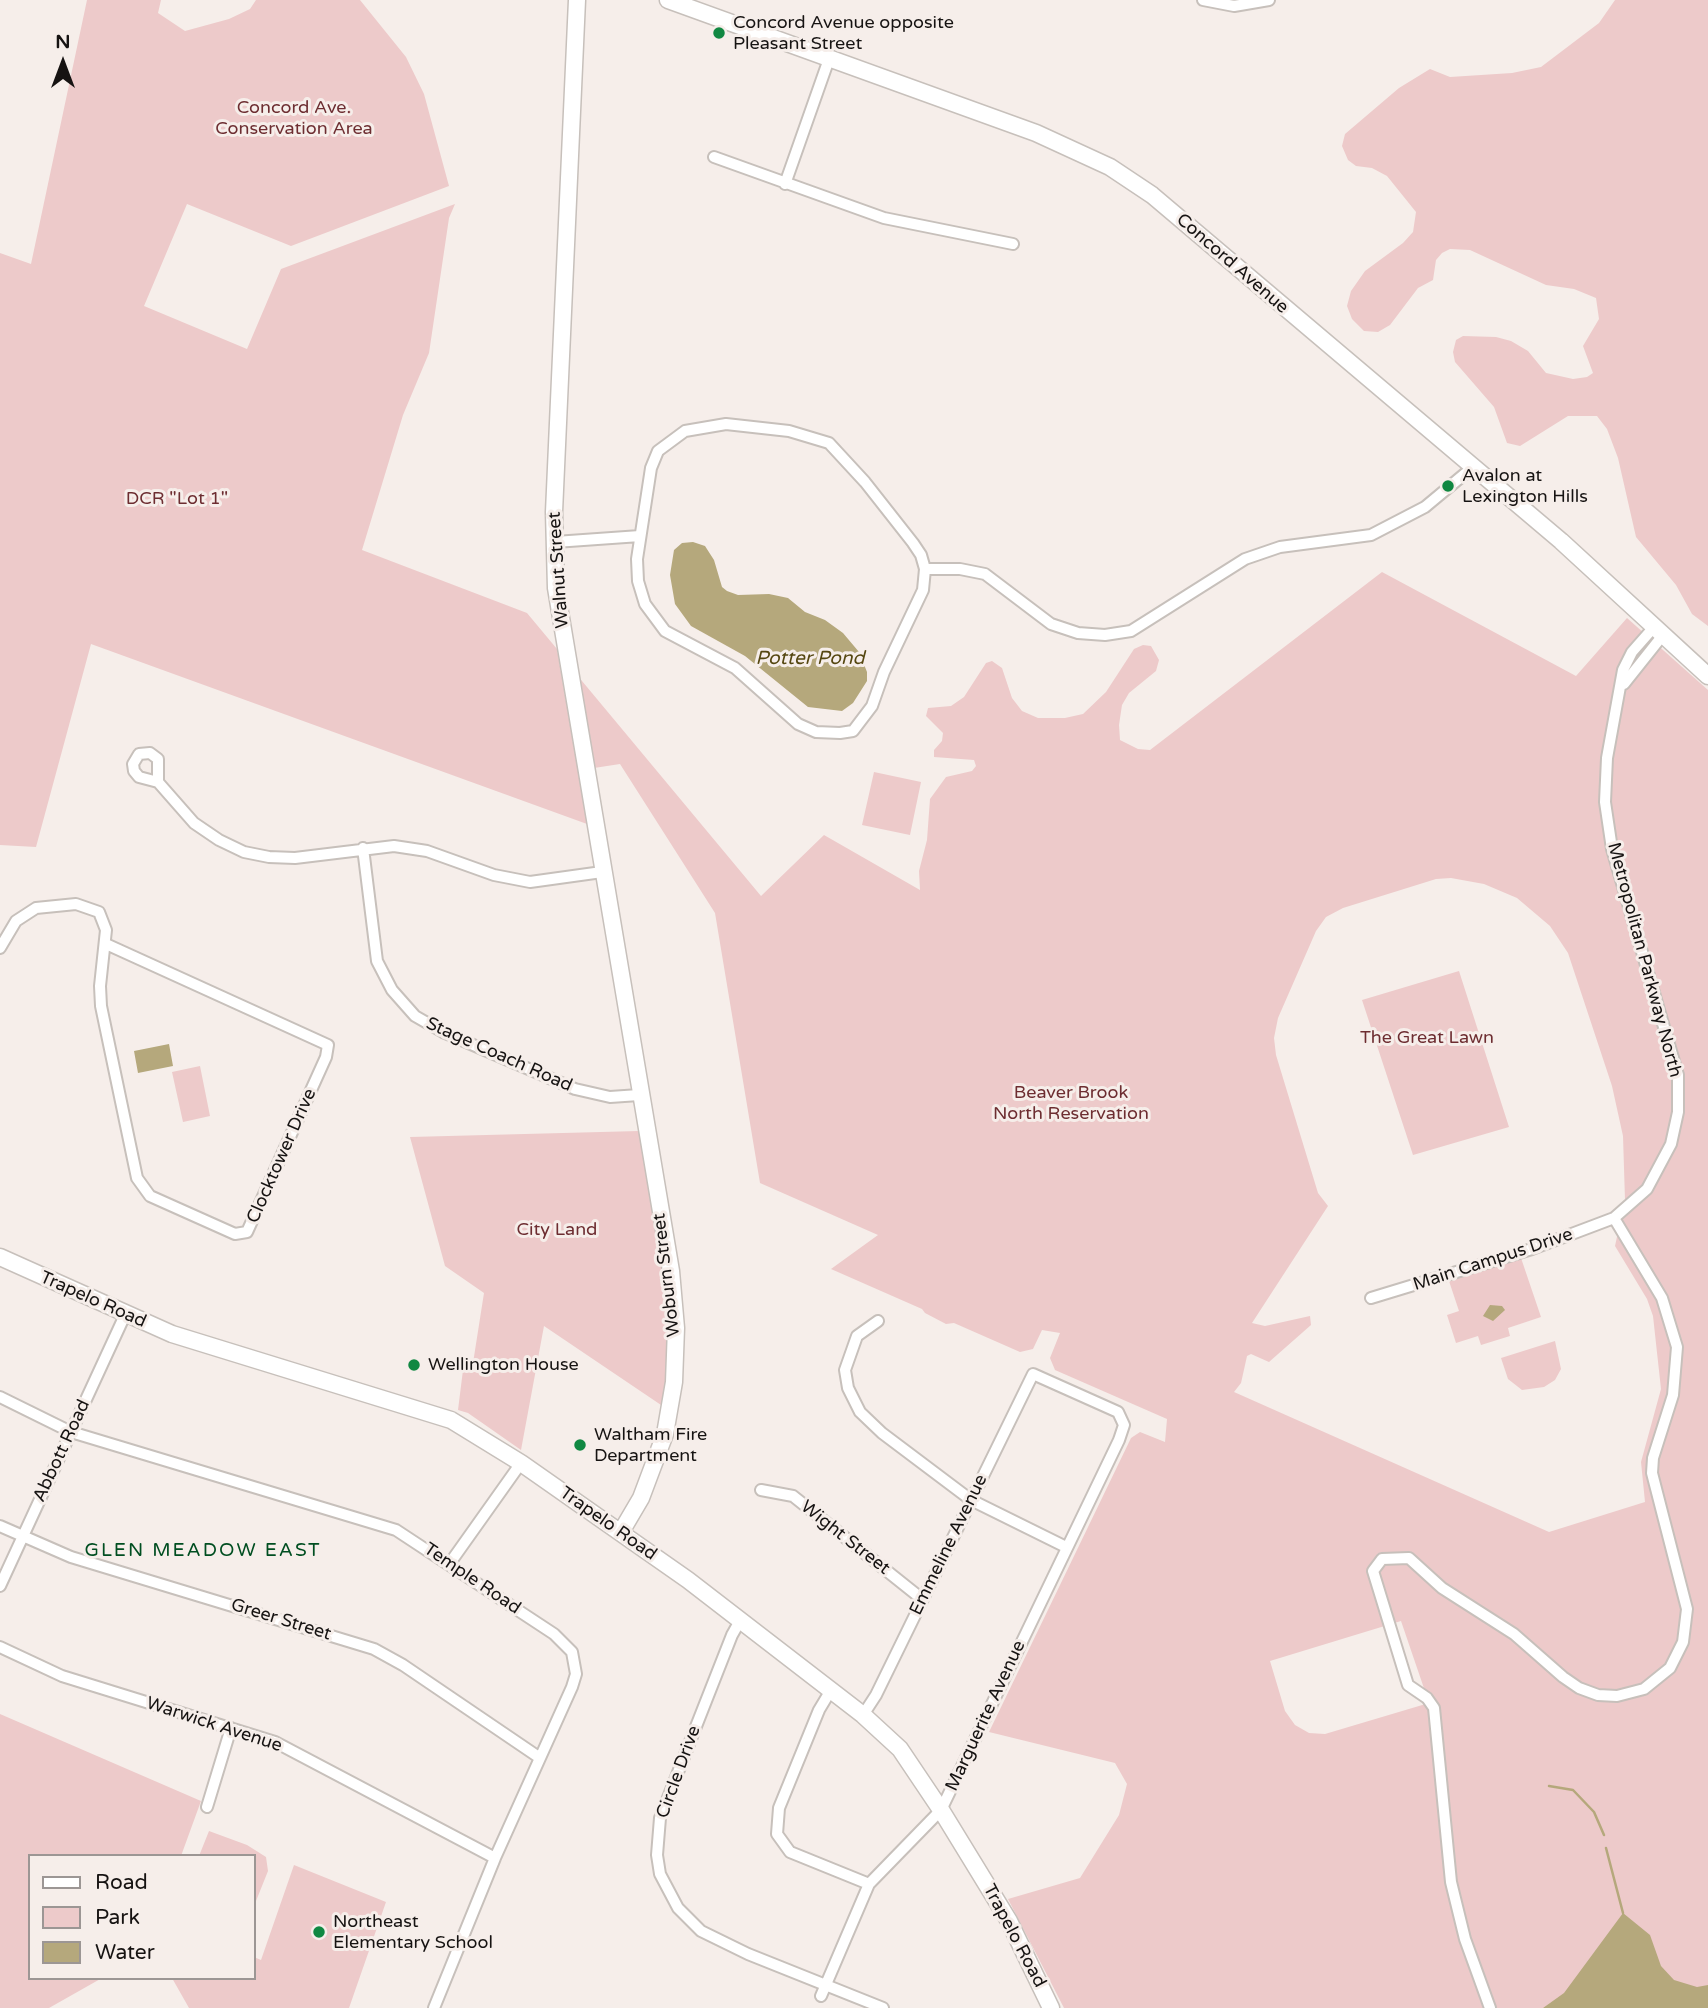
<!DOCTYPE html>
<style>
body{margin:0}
#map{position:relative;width:1708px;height:2008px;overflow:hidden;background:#f6eeea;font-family:"Varela Round",sans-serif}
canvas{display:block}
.legend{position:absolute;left:28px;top:1854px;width:228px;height:126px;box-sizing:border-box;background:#f6eeea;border:2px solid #9c9694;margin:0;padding:9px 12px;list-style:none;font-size:21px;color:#161312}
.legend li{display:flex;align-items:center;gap:14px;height:35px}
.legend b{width:35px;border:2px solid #9c9694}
.north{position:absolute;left:28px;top:28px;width:70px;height:70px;-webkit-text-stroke:5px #f6eeea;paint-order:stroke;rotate:0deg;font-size:19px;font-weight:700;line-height:28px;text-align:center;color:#161312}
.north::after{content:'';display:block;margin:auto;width:24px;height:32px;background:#161312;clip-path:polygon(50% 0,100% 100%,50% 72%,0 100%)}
</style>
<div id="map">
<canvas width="1708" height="2008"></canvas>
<ul class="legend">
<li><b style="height:9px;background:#fff"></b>Road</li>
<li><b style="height:19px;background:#edcaca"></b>Park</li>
<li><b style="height:19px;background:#b5a87c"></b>Water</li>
</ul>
<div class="north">N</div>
</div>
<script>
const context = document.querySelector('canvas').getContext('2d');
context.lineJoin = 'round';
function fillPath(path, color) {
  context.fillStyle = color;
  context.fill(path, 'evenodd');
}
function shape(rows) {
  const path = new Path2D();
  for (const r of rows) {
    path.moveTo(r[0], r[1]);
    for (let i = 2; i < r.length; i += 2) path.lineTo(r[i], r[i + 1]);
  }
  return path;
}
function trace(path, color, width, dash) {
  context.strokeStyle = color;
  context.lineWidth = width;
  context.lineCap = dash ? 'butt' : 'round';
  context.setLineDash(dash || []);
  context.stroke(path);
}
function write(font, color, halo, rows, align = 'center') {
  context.font = font + ' "Varela Round",sans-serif';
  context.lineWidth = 6;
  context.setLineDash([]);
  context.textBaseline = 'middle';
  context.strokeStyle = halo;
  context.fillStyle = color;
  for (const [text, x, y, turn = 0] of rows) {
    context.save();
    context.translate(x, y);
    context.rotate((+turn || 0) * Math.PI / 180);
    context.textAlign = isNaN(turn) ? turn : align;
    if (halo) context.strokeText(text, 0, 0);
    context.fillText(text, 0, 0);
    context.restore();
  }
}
fillPath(shape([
 [87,0,161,0,158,13,185,31,229,19,250,9,256,0,360,0,406,57,424,94,449,186,291,246,187,204,144,306,247,349,281,269,455,204,449,218,429,353,403,415,362,550,527,613,557,649,587,824,91,644,36,847,0,845,0,253,31,264],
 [1615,0,1708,0,1708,626,1692,614,1676,585,1636,537,1618,458,1607,429,1597,416,1568,416,1520,446,1507,443,1494,407,1455,362,1453,352,1456,340,1463,336,1496,337,1511,341,1528,351,1546,373,1573,379,1587,377,1593,373,1583,346,1599,319,1596,298,1574,289,1546,285,1470,250,1450,249,1442,253,1436,260,1433,280,1418,288,1390,325,1378,332,1364,331,1352,319,1347,306,1351,291,1365,271,1403,243,1413,232,1416,212,1387,176,1372,168,1356,166,1348,160,1342,146,1345,134,1399,88,1430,69,1450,77,1512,73,1541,67,1599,23],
 [1382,572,1576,676,1627,618,1708,690,1708,2008,1064,2008,1008,1899,1080,1878,1119,1815,1127,1784,1115,1763,989,1732,1131,1438,1140,1432,1165,1442,1167,1419,1055,1370,1050,1358,1060,1333,1042,1330,1033,1349,1020,1352,954,1323,946,1324,925,1313,922,1309,831,1269,878,1235,760,1183,715,913,620,764,594,768,577,675,761,896,824,835,920,890,919,871,927,840,930,799,946,777,972,771,976,766,974,760,934,757,934,750,942,741,943,733,926,716,928,708,951,706,964,697,986,663,992,661,1002,668,1012,698,1022,711,1038,718,1065,718,1083,714,1106,692,1134,649,1143,645,1151,646,1159,660,1156,671,1129,693,1122,705,1119,725,1120,740,1138,749,1150,750],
 [1451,878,1484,884,1517,898,1550,926,1568,953,1612,1086,1623,1136,1625,1200,1615,1246,1647,1299,1653,1316,1661,1389,1641,1462,1645,1502,1549,1532,1234,1392,1241,1383,1247,1356,1251,1354,1269,1362,1311,1325,1310,1316,1265,1326,1252,1323,1328,1206,1318,1193,1276,1055,1274,1038,1278,1018,1316,931,1326,917,1343,908,1436,879],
 [1401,1621,1429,1703,1325,1734,1309,1733,1295,1725,1285,1711,1270,1661],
 [874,772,921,782,910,835,862,825],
 [1459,971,1509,1127,1413,1155,1362,1000],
 [200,1066,210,1116,183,1122,172,1072],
 [639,1131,666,1295,668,1367,664,1407,544,1326,521,1450,468,1413,458,1410,464,1362,473,1363,484,1293,445,1266,410,1137],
 [1521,1258,1541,1317,1508,1328,1510,1336,1481,1345,1478,1336,1456,1343,1447,1315,1459,1311,1449,1281],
 [1555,1341,1561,1369,1555,1380,1544,1387,1522,1390,1508,1379,1501,1358],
 [0,1714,201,1801,181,1856,30,1856,30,1978,102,1978,49,2008,0,2008],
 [209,1831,247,1845,266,1857,268,1871,254,1906,254,1856,199,1856],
 [294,1865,386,1902,349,2008,189,2008,172,1978,254,1978,254,1957,261,1960]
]), '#edcaca');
fillPath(shape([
 [682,543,693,542,705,546,714,560,722,587,727,591,738,595,769,594,788,598,805,612,825,620,843,633,859,652,867,672,867,681,853,703,842,711,808,707,745,656,691,626,675,604,670,575,674,550],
 [169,1044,173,1066,138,1073,134,1051],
 [1490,1305,1502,1306,1505,1310,1493,1321,1483,1316],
 [1623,1913,1650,1935,1661,1966,1674,1980,1697,1987,1708,1985,1708,2008,1543,2008,1564,1993]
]), '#b5a87c');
trace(shape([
 [1549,1786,1573,1790,1594,1812,1604,1835],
 [1606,1848,1623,1913]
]), '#b5a87c', 2.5);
const street = shape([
 [1203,0,1234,6,1269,0],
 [714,157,884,218,1013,244],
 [785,184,829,59],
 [555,542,640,536],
 [925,569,921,555,913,543,865,482,829,443,789,431,726,424,685,431,658,451,651,468,637,559,638,581,645,604,665,631,735,668,798,724,816,732,840,733,853,731,872,706,884,672,923,590,925,569,960,569,985,574,1051,624,1078,633,1105,635,1131,631,1245,559,1280,547,1371,535,1425,507,1473,467],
 [1624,684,1663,635],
 [158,782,158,759,150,753,139,754,133,764,134,771,139,777,158,782,194,823,219,840,244,852,269,857,295,858,394,846,427,851,494,875,530,882,602,872],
 [363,848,377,961,392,990,415,1016,443,1032,575,1089,610,1097,639,1095],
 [0,948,16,921,36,908,76,904,99,912,106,930,100,986,101,1006,137,1178,150,1196,235,1234,247,1232,326,1057,328,1045,106,944],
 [1371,1298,1532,1249,1614,1218,1647,1189,1671,1144,1678,1112,1678,1075,1612,849,1605,802,1607,758,1623,670,1632,652,1654,627],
 [878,1321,857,1336,845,1370,848,1388,860,1412,882,1433,971,1500,1066,1547],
 [0,1397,71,1432,396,1530,554,1634,572,1652,576,1674,572,1687,495,1858,434,2008],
 [761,1490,793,1496,922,1599],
 [0,1526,71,1557,374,1649,403,1665,540,1758],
 [450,1563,521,1463],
 [0,1586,125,1315],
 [741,1619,732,1635,660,1818,657,1855,660,1874,678,1908,701,1931,748,1954,883,2008],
 [0,1647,62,1676,275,1742,495,1858],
 [831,1690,819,1710,779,1808,777,1834,790,1852,869,1884],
 [207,1807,231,1728],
 [821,1996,869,1884,941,1810,1119,1440,1124,1425,1118,1412,1033,1374,876,1695,863,1715],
 [1490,2008,1465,1939,1451,1882,1434,1708,1427,1698,1408,1685,1373,1571,1382,1559,1409,1558,1442,1588,1514,1634,1563,1677,1579,1688,1598,1695,1617,1696,1644,1689,1670,1668,1683,1642,1687,1609,1652,1473,1653,1458,1673,1395,1677,1347,1662,1298,1614,1218]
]);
const secondary = shape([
 [577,0,554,512,556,588,671,1271,676,1328,674,1382,665,1434,641,1498,621,1532],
 [668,0,1036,133,1110,167,1152,195,1561,541,1708,676],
 [0,1257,172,1334,451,1420,521,1463,688,1580,863,1715,900,1749,941,1810,1009,1921,1051,2008]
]);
trace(street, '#c7c0bb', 14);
trace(secondary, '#c7c0bb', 19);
trace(street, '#fff', 10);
trace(secondary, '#fff', 16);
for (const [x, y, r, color] of [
 [719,33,7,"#108842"],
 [1448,486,7,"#108842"],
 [414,1365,7,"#108842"],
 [580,1445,7,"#108842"],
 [319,1932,7,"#108842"]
]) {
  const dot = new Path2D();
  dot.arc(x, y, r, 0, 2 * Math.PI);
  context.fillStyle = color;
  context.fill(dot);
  trace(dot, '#f6eeea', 2.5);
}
write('18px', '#161312', '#f6eeea', [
 ["Concord Avenue opposite",733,23],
 ["Pleasant Street",733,44],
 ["Avalon at",1462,476],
 ["Lexington Hills",1462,497],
 ["Wellington House",428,1365],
 ["Waltham Fire",594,1435],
 ["Department",594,1456],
 ["Northeast",333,1922],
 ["Elementary School",333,1943]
], 'left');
write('18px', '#6d2d31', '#f6eeea', [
 ["Concord Ave.",294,108],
 ["Conservation Area",294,129],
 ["DCR \"Lot 1\"",177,499],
 ["The Great Lawn",1427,1038],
 ["Beaver Brook",1071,1093],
 ["North Reservation",1071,1114],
 ["City Land",557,1230]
]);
write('18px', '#161312', '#f6eeea', [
 ["Concord Avenue",1232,264,41],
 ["Walnut Street",559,570,-94],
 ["Metropolitan Parkway North",1644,960,75],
 ["Stage Coach Road",499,1055,24],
 ["Clocktower Drive",282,1156,-66],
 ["Main Campus Drive",1493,1260,-18],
 ["Woburn Street",667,1275,-97],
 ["Trapelo Road",93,1300,24],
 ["Abbott Road",62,1451,-65],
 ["Trapelo Road",608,1524,35],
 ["Wight Street",845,1538,38],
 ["Emmeline Avenue",949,1545,-64],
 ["Temple Road",472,1579,34],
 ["Greer Street",281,1620,17],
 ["Marguerite Avenue",986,1716,-65],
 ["Warwick Avenue",214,1725,18],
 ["Circle Drive",679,1772,-70],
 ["Trapelo Road",1014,1936,62]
]);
write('italic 19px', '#554711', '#f6eeea', [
 ["Potter Pond",810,659]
]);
context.letterSpacing = '2px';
write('19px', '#004e21', '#f6eeea', [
 ["GLEN MEADOW EAST",203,1551]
]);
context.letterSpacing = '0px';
</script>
